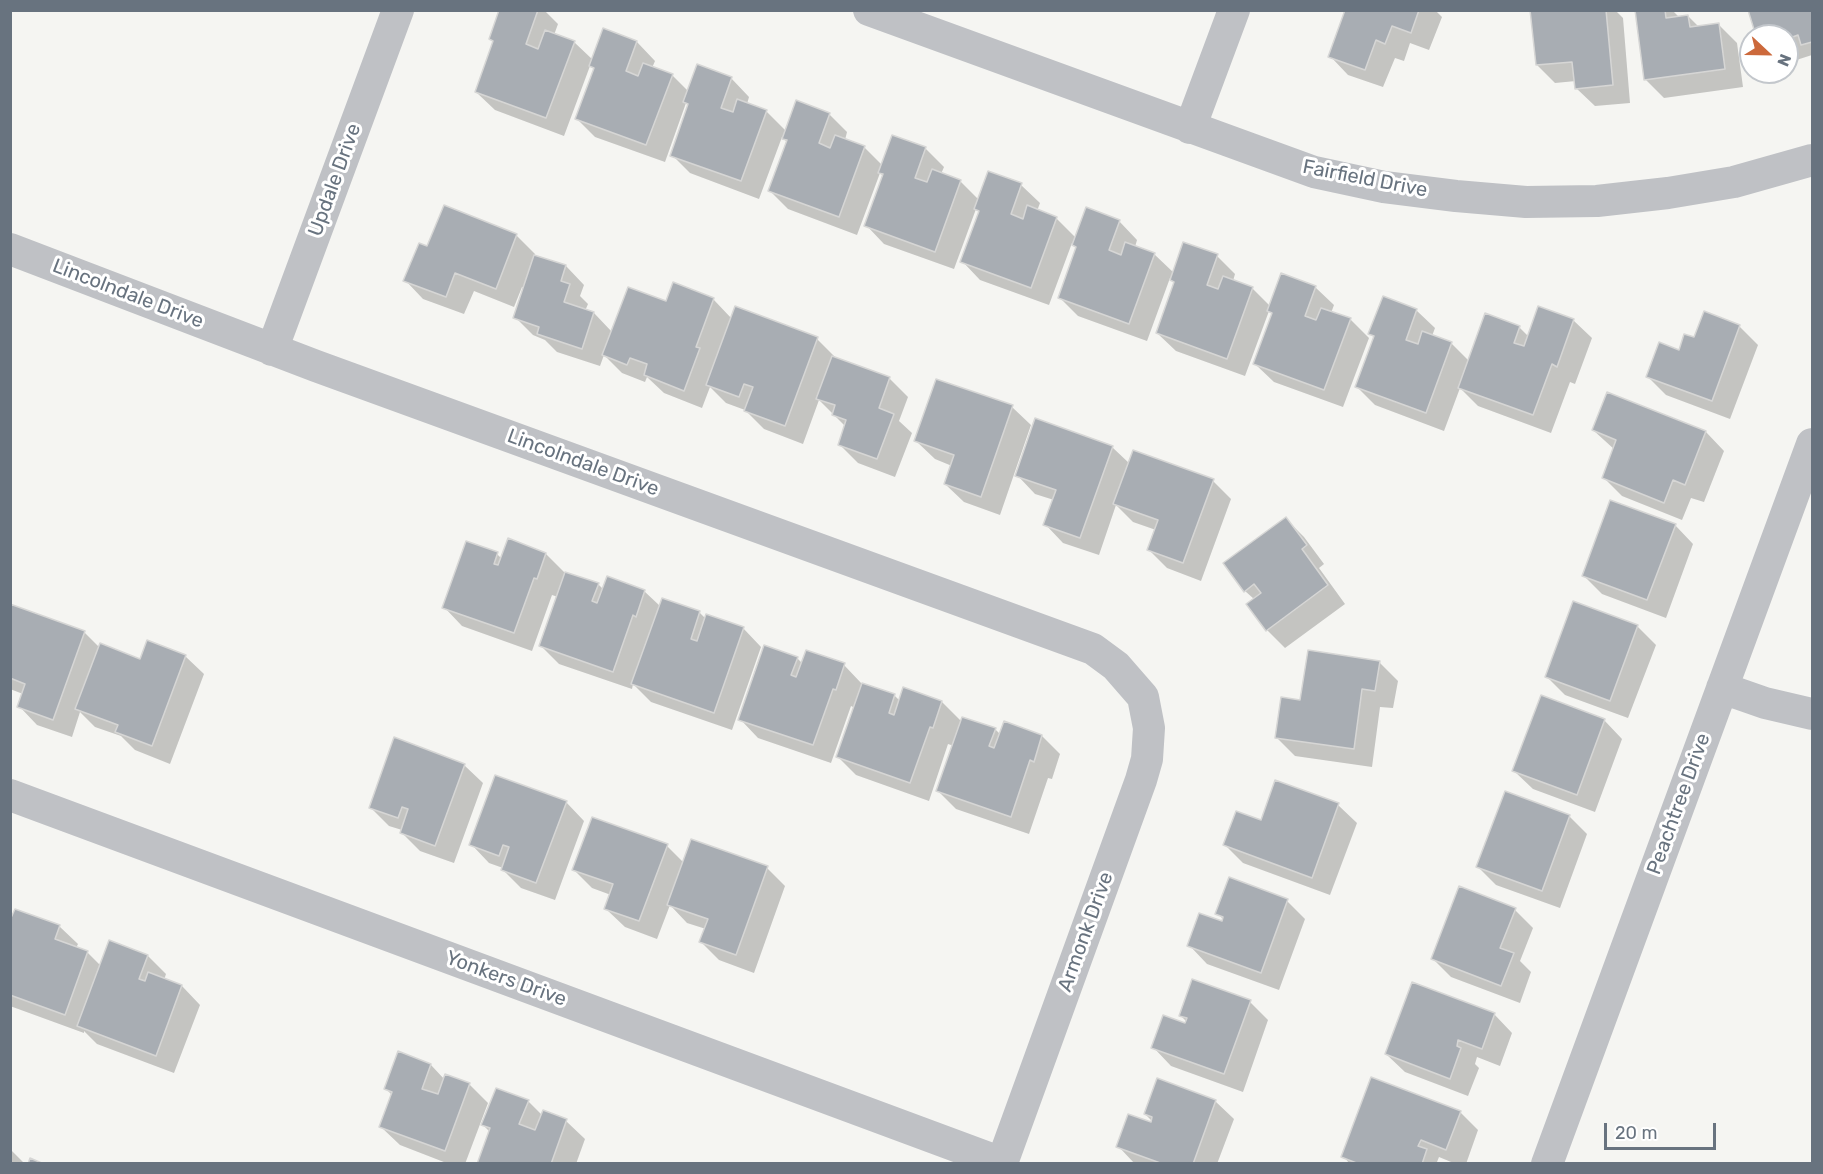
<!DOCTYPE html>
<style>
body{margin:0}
#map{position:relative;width:1823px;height:1174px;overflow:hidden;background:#f5f5f2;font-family:Rubik,sans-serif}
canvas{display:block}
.frame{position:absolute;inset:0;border:12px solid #68737f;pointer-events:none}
.north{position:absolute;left:1739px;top:24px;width:60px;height:60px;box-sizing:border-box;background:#fff;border:2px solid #c3c7cc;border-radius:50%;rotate:112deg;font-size:16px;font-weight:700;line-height:24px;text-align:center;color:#68737f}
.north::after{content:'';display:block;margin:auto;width:21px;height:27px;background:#cc693b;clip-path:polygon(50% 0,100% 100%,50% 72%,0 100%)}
.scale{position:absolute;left:1604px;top:1123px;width:112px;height:27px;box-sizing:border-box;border:3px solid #68737f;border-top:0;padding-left:8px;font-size:18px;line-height:21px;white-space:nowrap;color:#68737f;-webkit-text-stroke:4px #fff;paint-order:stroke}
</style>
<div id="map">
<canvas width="1823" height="1174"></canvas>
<div class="frame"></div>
<div class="north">N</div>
<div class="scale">20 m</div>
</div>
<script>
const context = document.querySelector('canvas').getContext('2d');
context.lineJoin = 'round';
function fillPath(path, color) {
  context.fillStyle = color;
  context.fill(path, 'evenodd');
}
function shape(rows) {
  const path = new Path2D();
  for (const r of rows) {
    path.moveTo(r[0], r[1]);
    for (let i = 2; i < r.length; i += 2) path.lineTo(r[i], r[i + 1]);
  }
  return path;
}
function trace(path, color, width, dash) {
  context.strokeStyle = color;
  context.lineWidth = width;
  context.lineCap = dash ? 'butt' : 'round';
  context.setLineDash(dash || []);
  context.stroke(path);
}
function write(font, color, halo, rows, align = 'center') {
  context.font = font + ' Rubik,sans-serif';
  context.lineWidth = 6;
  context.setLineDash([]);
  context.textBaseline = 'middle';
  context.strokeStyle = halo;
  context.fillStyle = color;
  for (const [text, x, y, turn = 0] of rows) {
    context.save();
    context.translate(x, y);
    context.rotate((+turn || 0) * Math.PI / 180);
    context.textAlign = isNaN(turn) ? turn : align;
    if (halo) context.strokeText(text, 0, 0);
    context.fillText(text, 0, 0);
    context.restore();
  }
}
fillPath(shape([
 [501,10,544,10,558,24,554,35,574,42,593,60,637,42,655,61,652,68,672,75,689,92,731,78,749,97,747,104,766,111,786,131,829,114,847,132,845,140,864,147,883,166,893,137,926,149,944,167,941,174,961,182,979,200,1021,185,1040,203,1037,211,1056,218,1076,238,1119,221,1137,240,1135,247,1154,254,1174,273,1217,256,1235,274,1233,281,1252,288,1271,307,1315,287,1334,305,1331,313,1351,320,1369,338,1343,407,1274,382,1255,364,1273,315,1269,311,1245,376,1176,351,1157,333,1175,283,1170,278,1147,341,1078,316,1060,298,1077,249,1072,243,1049,305,980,280,962,261,980,213,976,209,954,269,884,244,866,225,884,177,880,173,857,235,788,209,770,191,787,142,782,137,759,199,690,173,672,155,689,106,686,103,665,162,595,137,577,119,595,70,590,66,564,136,495,110,476,92,494,43,490,39],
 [1347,10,1435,10,1442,17,1429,50,1410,43,1404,61,1395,58,1383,87,1348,75,1330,56],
 [1532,10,1615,10,1623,18,1630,103,1595,106,1576,88,1576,81,1555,83,1537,65],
 [1636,10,1672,10,1679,17,1688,16,1699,27,1719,25,1737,43,1743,87,1664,98,1646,80],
 [1749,10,1812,10,1812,55,1787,63,1787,36,1758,36],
 [444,207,517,236,535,254,534,256,566,266,584,285,580,296,588,304,585,311,594,313,612,332,666,303,673,284,714,300,732,319,817,339,835,357,835,359,889,378,908,397,899,421,912,433,895,477,858,463,839,444,846,427,819,400,803,444,764,429,745,410,726,403,710,387,702,408,664,393,647,377,645,382,622,373,604,355,600,366,557,352,545,340,533,335,515,317,524,288,522,287,514,307,474,291,464,314,423,299,405,280,428,248],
 [1416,310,1435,328,1432,336,1451,343,1469,361,1519,327,1529,337,1573,320,1592,338,1575,384,1570,382,1551,433,1478,406,1460,388,1444,431,1375,405,1357,387,1375,338,1370,334],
 [1704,313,1740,327,1758,345,1730,419,1666,395,1647,376,1695,339],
 [937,381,1012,407,1031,425,1000,515,964,502,945,484,952,466,935,459,916,441],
 [1608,394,1706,432,1724,451,1704,502,1691,498,1682,520,1622,496,1604,478,1615,450,1593,430],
 [1112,447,1130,464,1213,481,1231,499,1201,581,1167,568,1149,550,1156,530,1133,522,1116,505,1099,555,1063,543,1045,524,1054,500,1035,494,1017,475],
 [1286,519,1304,537,1324,564,1319,568,1345,604,1285,648,1267,630,1254,599,1245,591],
 [1675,525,1693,544,1666,618,1602,594,1584,576],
 [497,554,502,559,546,554,565,573,598,584,604,590,644,591,660,606,662,599,700,613,706,619,743,628,761,647,732,730,651,702,633,684,632,689,559,664,541,646,558,597,552,595,532,651,462,626,444,607],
 [10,606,84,632,100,648,141,660,185,656,204,674,170,764,135,750,121,736,95,727,80,712,72,737,37,725,19,706,23,694,10,689],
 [1637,626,1656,645,1628,718,1565,695,1547,677],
 [797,658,803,664,844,665,862,684,894,695,900,701,942,702,962,722,995,729,1001,735,1042,736,1060,754,1052,779,1048,778,1029,834,956,809,938,791,954,746,948,744,929,801,856,775,838,757,855,708,851,706,831,763,758,738,740,719],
 [1379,662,1398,681,1393,708,1380,707,1372,767,1295,756,1276,737,1302,702],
 [1604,720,1622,739,1595,812,1533,789,1514,771],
 [464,765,483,783,454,863,420,851,401,832,402,830,389,826,370,807],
 [1276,782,1338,805,1357,823,1330,895,1243,863,1225,845,1261,822],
 [566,802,584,821,555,900,521,888,503,870,503,868,489,863,471,844],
 [1569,816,1587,834,1560,908,1496,885,1478,867],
 [667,846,684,863,767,868,785,886,754,973,719,960,701,942,706,929,687,923,670,905,657,939,625,927,606,909,611,895,592,888,574,870],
 [1287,901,1305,919,1279,990,1207,964,1189,945,1224,920,1217,913],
 [1515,910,1533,928,1520,961,1531,972,1520,1003,1451,977,1432,958],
 [10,925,59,926,78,944,76,948,88,953,101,966,148,956,166,974,164,980,182,986,200,1005,174,1073,97,1044,84,1031,84,1033,10,1006],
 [1250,1002,1268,1020,1243,1092,1171,1066,1153,1047,1187,1022,1180,1015],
 [1494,1014,1512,1033,1500,1066,1477,1057,1475,1064,1479,1068,1468,1096,1405,1072,1386,1054],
 [431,1065,445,1080,469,1084,488,1103,465,1164,449,1164,400,1145,381,1127,393,1096,386,1089],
 [528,1101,542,1115,566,1121,585,1139,576,1164,478,1163,490,1132,483,1125],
 [1215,1101,1234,1119,1217,1164,1135,1164,1118,1146,1152,1124,1152,1121,1145,1114],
 [1460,1112,1478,1130,1466,1164,1456,1164,1439,1157,1437,1162,1439,1164,1350,1164,1343,1156],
 [10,1149,25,1164,10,1164]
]), '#0003');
const building = shape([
 [499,10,538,10,526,44,538,49,545,30,575,41,546,118,475,92,493,41,489,39,499,10],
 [1345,10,1419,10,1411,33,1392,26,1385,44,1376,40,1365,70,1328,57,1345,10],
 [1530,10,1606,10,1613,85,1575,89,1572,62,1536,65,1530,10],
 [1635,10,1665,10,1666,18,1688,15,1690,27,1719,23,1725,69,1644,80,1635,10],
 [1748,10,1812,10,1812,42,1801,45,1798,35,1787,39,1787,36,1756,36,1748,10],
 [603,28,637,41,626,71,638,76,643,63,673,74,646,145,575,119,594,68,589,66,603,28],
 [697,64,732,77,721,108,733,112,737,99,767,110,741,181,670,156,688,104,683,102,697,64],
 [796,100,830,113,819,143,830,148,835,135,865,146,839,217,768,191,787,140,782,139,796,100],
 [892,135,926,147,915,178,927,182,932,169,961,180,935,252,864,226,883,174,878,173,892,135],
 [988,171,1022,183,1011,214,1023,219,1027,205,1057,217,1031,288,960,262,979,211,974,209,988,171],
 [444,205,517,234,496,289,455,273,446,297,403,281,419,243,427,246,444,205],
 [1086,207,1120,220,1109,250,1121,255,1125,242,1155,253,1129,324,1058,298,1076,247,1072,245,1086,207],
 [1183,242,1218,254,1207,285,1218,289,1223,276,1253,287,1227,359,1156,333,1174,282,1170,280,1183,242],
 [534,255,566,265,561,281,570,284,564,302,594,312,582,349,537,334,539,327,513,318,534,255],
 [1281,273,1316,286,1305,316,1316,320,1321,308,1351,318,1324,390,1253,364,1272,313,1267,311,1281,273],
 [673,282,714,298,696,347,700,348,684,391,644,375,647,364,630,358,627,365,602,355,628,287,666,301,673,282],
 [1383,296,1417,309,1406,340,1418,344,1422,331,1452,342,1426,413,1355,387,1374,336,1368,334,1383,296],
 [735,306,818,337,785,426,744,411,753,387,744,384,739,397,706,385,735,306],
 [1538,306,1574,319,1557,367,1552,364,1533,415,1458,388,1485,313,1520,326,1514,343,1524,346,1538,306],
 [1704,311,1740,325,1712,401,1646,377,1659,342,1679,350,1684,334,1694,337,1704,311],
 [832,356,890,377,879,408,894,414,877,459,838,445,846,420,832,415,835,405,816,399,832,356],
 [936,379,1013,405,981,497,944,484,954,455,914,441,936,379],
 [1607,392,1706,431,1685,485,1673,480,1664,503,1602,478,1616,440,1592,430,1607,392],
 [1035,418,1113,446,1080,538,1043,525,1056,490,1015,476,1035,418],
 [1133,450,1214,479,1183,563,1147,550,1158,520,1113,504,1133,450],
 [1610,500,1676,524,1647,600,1582,576,1610,500],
 [1286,517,1307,545,1302,549,1328,585,1266,631,1246,604,1261,593,1254,584,1244,592,1223,563,1286,517],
 [508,538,546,553,537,579,534,578,514,633,442,608,466,541,498,552,494,564,498,565,508,538],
 [565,572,599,583,592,601,597,603,607,576,645,590,636,617,633,615,613,672,539,646,565,572],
 [662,598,700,611,691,639,697,641,706,614,744,627,714,713,631,684,662,598],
 [1573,601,1638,625,1610,701,1545,677,1573,601],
 [10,604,85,631,53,720,17,707,25,684,10,678,10,604],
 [147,640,186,655,152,746,115,732,118,725,75,709,100,643,140,659,147,640],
 [764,645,798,657,791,675,796,677,806,650,845,663,836,690,833,689,813,745,738,720,764,645],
 [1308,650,1380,661,1375,691,1362,689,1354,749,1275,738,1281,697,1300,700,1308,650],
 [862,683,895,694,889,713,894,715,903,687,942,701,933,728,930,727,910,783,836,757,862,683],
 [1541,695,1605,719,1577,795,1512,771,1541,695],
 [962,717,996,728,989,746,994,748,1004,721,1042,735,1034,762,1030,760,1011,817,936,791,962,717],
 [394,737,465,764,435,846,400,833,408,809,402,807,398,818,369,808,394,737],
 [495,775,567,801,536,883,501,870,509,847,503,845,499,856,469,845,495,775],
 [1275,780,1339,803,1312,878,1223,845,1236,811,1261,820,1275,780],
 [1505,791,1570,815,1542,891,1476,867,1505,791],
 [592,817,668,844,639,921,604,909,613,884,572,870,592,817],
 [691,839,768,866,736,955,699,942,708,919,667,905,691,839],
 [1229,877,1288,899,1261,973,1187,946,1199,913,1222,921,1223,917,1215,914,1229,877],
 [1459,886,1516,908,1500,948,1514,953,1501,986,1431,959,1459,886],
 [15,909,60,925,55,939,88,951,65,1015,10,995,10,920,15,909],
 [109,940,148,955,139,979,145,981,148,972,182,985,156,1056,77,1026,109,940],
 [1192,979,1251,1000,1224,1074,1151,1048,1163,1015,1185,1023,1187,1018,1179,1016,1192,979],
 [1412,982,1495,1013,1482,1049,1458,1040,1457,1046,1461,1048,1450,1079,1385,1054,1412,982],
 [398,1051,431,1064,422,1089,438,1094,445,1074,470,1083,445,1151,379,1127,392,1092,384,1089,398,1051],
 [1371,1077,1461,1111,1446,1150,1421,1140,1418,1146,1427,1149,1422,1164,1359,1164,1341,1157,1371,1077],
 [1157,1078,1216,1100,1193,1164,1163,1164,1116,1147,1128,1114,1151,1122,1152,1117,1144,1114,1157,1078],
 [496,1088,529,1100,519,1124,535,1130,543,1110,567,1119,551,1164,477,1164,490,1128,481,1125,496,1088],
 [30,1158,44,1164,28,1164,30,1158]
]);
fillPath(building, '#a8adb3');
trace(building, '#d6d6d5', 1.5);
trace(shape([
 [869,10,1314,172,1384,187,1456,196,1526,202,1597,201,1668,193,1734,182,1812,160],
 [1190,128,1234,10],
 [10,249,316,366,1093,649,1116,666,1143,697,1149,728,1147,759,1141,780,1002,1163,10,795],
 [272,350,398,10],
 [1722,688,1765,703,1812,714],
 [1547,1164,1812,444]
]), '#bfc1c5', 32);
write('20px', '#68737f', '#fff', [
 ["Fairfield Drive",1365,179,11],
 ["Updale Drive",335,180,-70],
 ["Lincolndale Drive",128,294,21],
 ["Lincolndale Drive",583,463,20],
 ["Peachtree Drive",1679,804,-70],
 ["Armonk Drive",1086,932,-70],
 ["Yonkers Drive",506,979,20]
]);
</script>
